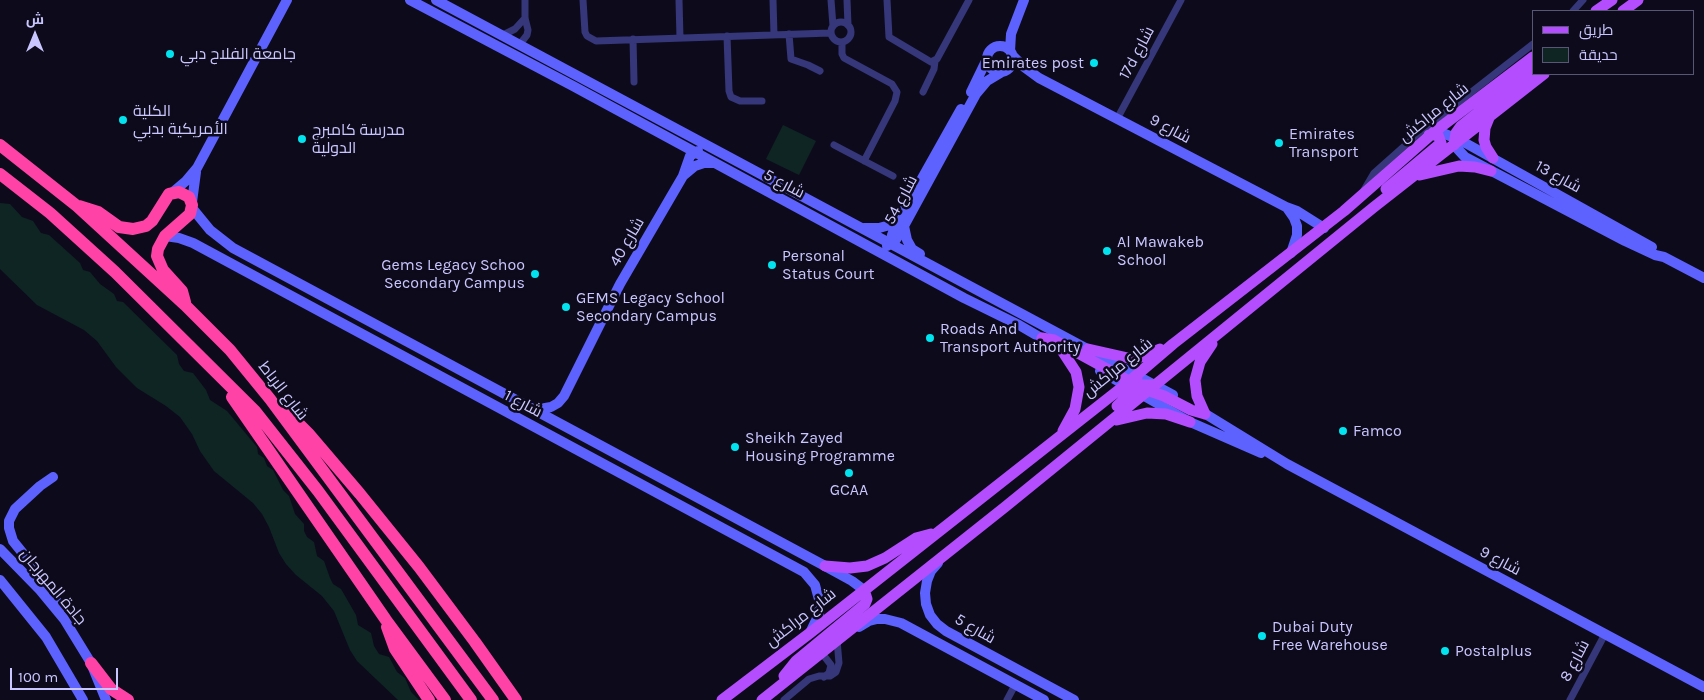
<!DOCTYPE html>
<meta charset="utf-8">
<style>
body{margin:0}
#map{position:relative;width:1704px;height:700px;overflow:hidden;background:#0d0b1b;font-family:Karla,Cairo,sans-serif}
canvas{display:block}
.legend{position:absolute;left:1532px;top:10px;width:162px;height:65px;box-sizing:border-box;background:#0d0b1b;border:1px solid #585676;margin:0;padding:6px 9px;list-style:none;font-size:15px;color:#c9c6ff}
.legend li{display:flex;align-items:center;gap:10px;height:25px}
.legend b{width:25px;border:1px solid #585676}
.north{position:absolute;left:10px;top:10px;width:50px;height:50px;-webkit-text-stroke:4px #0d0b1b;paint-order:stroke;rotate:0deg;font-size:14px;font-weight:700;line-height:20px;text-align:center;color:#c9c6ff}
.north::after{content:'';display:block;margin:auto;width:18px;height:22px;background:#c9c6ff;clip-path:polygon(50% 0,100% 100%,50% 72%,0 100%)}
.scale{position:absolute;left:10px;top:668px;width:108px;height:22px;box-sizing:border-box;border:2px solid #c9c6ff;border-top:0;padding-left:6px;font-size:15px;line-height:18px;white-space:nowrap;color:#c9c6ff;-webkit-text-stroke:4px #0d0b1b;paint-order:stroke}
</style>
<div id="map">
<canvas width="1704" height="700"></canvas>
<ul class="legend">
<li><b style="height:6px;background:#b34dfe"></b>طريق</li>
<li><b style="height:14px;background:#0e2523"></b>حديقة</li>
</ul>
<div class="north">ش</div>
<div class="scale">100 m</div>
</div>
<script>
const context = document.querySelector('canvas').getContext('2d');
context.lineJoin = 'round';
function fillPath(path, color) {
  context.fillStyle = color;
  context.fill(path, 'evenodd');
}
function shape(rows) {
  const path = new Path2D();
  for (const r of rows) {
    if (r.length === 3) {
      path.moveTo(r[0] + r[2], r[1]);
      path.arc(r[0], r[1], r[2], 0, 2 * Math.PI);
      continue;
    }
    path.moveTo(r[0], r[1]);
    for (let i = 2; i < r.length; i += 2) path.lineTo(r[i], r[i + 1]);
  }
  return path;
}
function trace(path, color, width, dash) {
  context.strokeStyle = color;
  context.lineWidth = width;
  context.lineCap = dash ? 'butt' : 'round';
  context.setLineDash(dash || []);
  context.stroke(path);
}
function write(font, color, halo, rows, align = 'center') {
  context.font = font + ' Karla,Cairo,sans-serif';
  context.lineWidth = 5;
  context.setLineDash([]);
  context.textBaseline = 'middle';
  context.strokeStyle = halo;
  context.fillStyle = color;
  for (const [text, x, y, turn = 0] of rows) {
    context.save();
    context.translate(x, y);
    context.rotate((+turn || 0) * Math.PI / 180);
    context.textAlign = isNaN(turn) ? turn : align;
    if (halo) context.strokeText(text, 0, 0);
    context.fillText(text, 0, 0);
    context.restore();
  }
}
fillPath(shape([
 [783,125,816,141,799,175,766,159],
 [0,203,10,204,22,217,33,221,41,233,49,235,80,263,83,270,90,272,100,284,114,294,117,301,123,302,177,355,179,364,184,371,193,373,206,390,210,400,227,411,257,447,258,454,264,458,267,466,273,470,283,490,289,496,295,514,304,524,304,531,307,537,314,542,317,556,324,561,330,578,333,584,341,589,356,615,358,625,371,633,374,646,379,654,389,657,397,672,405,678,411,692,419,700,398,700,357,661,350,650,334,611,322,596,296,575,286,564,279,553,269,527,262,514,253,503,214,471,200,451,192,434,180,417,166,406,137,388,116,367,97,341,84,330,37,305,0,269]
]), '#0e2523');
trace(shape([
 [583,0,585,32,587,36,596,41,830,33],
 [679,0,680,38],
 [773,0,774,35],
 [831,0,833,26],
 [847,0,848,25],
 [887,0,889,37,931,62,937,59,969,0],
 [1573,11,1583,0],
 [841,32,10],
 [789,34,791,59,808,65,820,71],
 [503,35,515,29,525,18],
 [727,36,729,91,731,97,740,101,762,101],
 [633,39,634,82],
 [842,42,842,54,844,58,892,84,897,92,895,101,864,161],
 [520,44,527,35,528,30,525,18,525,0],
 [923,92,934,69,935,61],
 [1117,119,1181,0],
 [834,145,893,176],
 [1364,190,1374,173,1419,133,1533,44],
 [821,652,831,665,829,673,824,677],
 [784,700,809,679,819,676,830,676,836,672,839,663,837,640],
 [1007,700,1015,685],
 [1570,700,1605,634]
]), '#36377a', 7);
trace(shape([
 [410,0,573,86,964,298,1019,325,1048,342],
 [436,0,1173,395],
 [1000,59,13],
 [1010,51,1011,34,1024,0],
 [1012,55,1024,67,1039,78,1286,207,1297,211,1324,228],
 [971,92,987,59],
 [1434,132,1445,134,1460,140,1652,247],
 [1454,145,1465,157,1625,241,1655,255,1664,257,1704,278],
 [683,176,695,166,704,163,713,163],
 [173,192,186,181,197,168,287,0],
 [192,202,196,172],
 [192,208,210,230,233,248,825,566,852,581,864,590],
 [1287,208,1294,218,1297,226,1297,235,1291,253],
 [904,226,907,240,912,249,920,254],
 [864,228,879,228,897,223],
 [165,236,179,238,193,243,804,572,815,585,820,603,819,614,810,633],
 [891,244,892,235,897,223,961,109],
 [887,246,895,241,899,235,976,94,987,81,1002,72],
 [1100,371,1190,422,1261,453],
 [534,410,551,407,558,403,564,396,620,284,683,176,690,156,698,151],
 [1199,410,1287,464,1704,687],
 [53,477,40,486,15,509,9,521,9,528,13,541,42,577,51,590,60,608],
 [0,549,40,590,64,619,91,663,106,700],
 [938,563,931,571,927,581,925,593,926,604,930,615,937,624,946,631,1074,700],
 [0,580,46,637,83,700],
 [859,627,869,621,877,619,885,619,901,623,1044,700]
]), '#5d62fe', 10);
trace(shape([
 [1596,11,1612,0],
 [1623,11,1638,0],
 [1489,118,1485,128,1484,140,1486,147,1493,158],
 [1454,145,1456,133,1461,126,1533,69],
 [1420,175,1459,166,1475,167,1491,171],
 [1386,189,1441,143,1438,135,1429,135],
 [1042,338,1054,340,1129,381,1142,385,1155,385],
 [1061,349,1076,372,1079,387,1075,409,1063,431],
 [1088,349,1128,358,1141,357,1160,349],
 [1144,389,1164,396,1191,410,1205,414],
 [1117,406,1134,390,1137,378],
 [1205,414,1197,396,1195,380,1200,362,1212,344],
 [1117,420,1147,413,1166,414,1190,422],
 [825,566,850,568,867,566,885,558,916,538,931,534],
 [784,676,796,661,865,604,867,599,864,590],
 [722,700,810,633,1125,385,1173,344,1344,211,1434,132,1533,57],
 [762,700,1005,507,1374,207,1544,74]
]), '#b34dfe', 11);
trace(shape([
 [0,145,77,206,185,305,230,350,270,399,493,700],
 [0,174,50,213,115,272,255,411,318,491,471,700],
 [79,206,98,212,119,227,133,229,146,226,152,221,169,194,179,192,189,197,192,205,190,214,165,236,158,249,157,256,163,270,182,291,185,302],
 [232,397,386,620,445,700],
 [288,413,308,433,360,494,419,567,475,642,516,700],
 [387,627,395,649,429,700],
 [91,663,111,689,128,700]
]), '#fe42a6', 12);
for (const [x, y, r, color] of [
 [170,54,5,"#01e4ef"],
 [1094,63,5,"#01e4ef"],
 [123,120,5,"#01e4ef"],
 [302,139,5,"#01e4ef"],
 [1279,143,5,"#01e4ef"],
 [1107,251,5,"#01e4ef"],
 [772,265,5,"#01e4ef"],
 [535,274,5,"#01e4ef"],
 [566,307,5,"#01e4ef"],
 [930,338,5,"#01e4ef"],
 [1343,431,5,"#01e4ef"],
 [735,447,5,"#01e4ef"],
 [849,473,5,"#01e4ef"],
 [1262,636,5,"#01e4ef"],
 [1445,651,5,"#01e4ef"]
]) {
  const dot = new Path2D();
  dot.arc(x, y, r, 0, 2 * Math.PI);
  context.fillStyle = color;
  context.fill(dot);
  trace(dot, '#0d0b1b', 2);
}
write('16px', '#c9c6ff', '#0d0b1b', [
 ["17d شارع",1137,53,-62],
 ["شارع مراكش",1434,113,-39],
 ["شارع 9",1170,129,28],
 ["شارع 13",1558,177,29],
 ["شارع 5",784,184,28],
 ["شارع 54",901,200,-62],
 ["شارع 40",627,242,-60],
 ["شارع مراكش",1118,368,-39],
 ["شارع الرباط",283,391,52],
 ["شارع 1",523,404,28],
 ["شارع 9",1500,561,28],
 ["جادة المهرجان",53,587,50],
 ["شارع مراكش",801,618,-38],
 ["شارع 5",975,629,30],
 ["شارع 8",1575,661,-62]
]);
write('16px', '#c9c6ff', '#0d0b1b', [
 ["جامعة الفلاح دبي",180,54],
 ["Emirates post",1084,63,"right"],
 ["الكلية",133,111],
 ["الأمريكية بدبي",133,129],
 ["مدرسة كامبرج",312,130],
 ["الدولية",312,148],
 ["Emirates",1289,134],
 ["Transport",1289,152],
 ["Al Mawakeb",1117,242],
 ["School",1117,260],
 ["Personal",782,256],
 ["Status Court",782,274],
 ["Gems Legacy Schoo",525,265,"right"],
 ["Secondary Campus",525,283,"right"],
 ["GEMS Legacy School",576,298],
 ["Secondary Campus",576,316],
 ["Roads And",940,329],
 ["Transport Authority",940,347],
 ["Famco",1353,431],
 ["Sheikh Zayed",745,438],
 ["Housing Programme",745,456],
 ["GCAA",849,490,"center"],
 ["Dubai Duty",1272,627],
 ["Free Warehouse",1272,645],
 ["Postalplus",1455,651]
], 'left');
</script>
